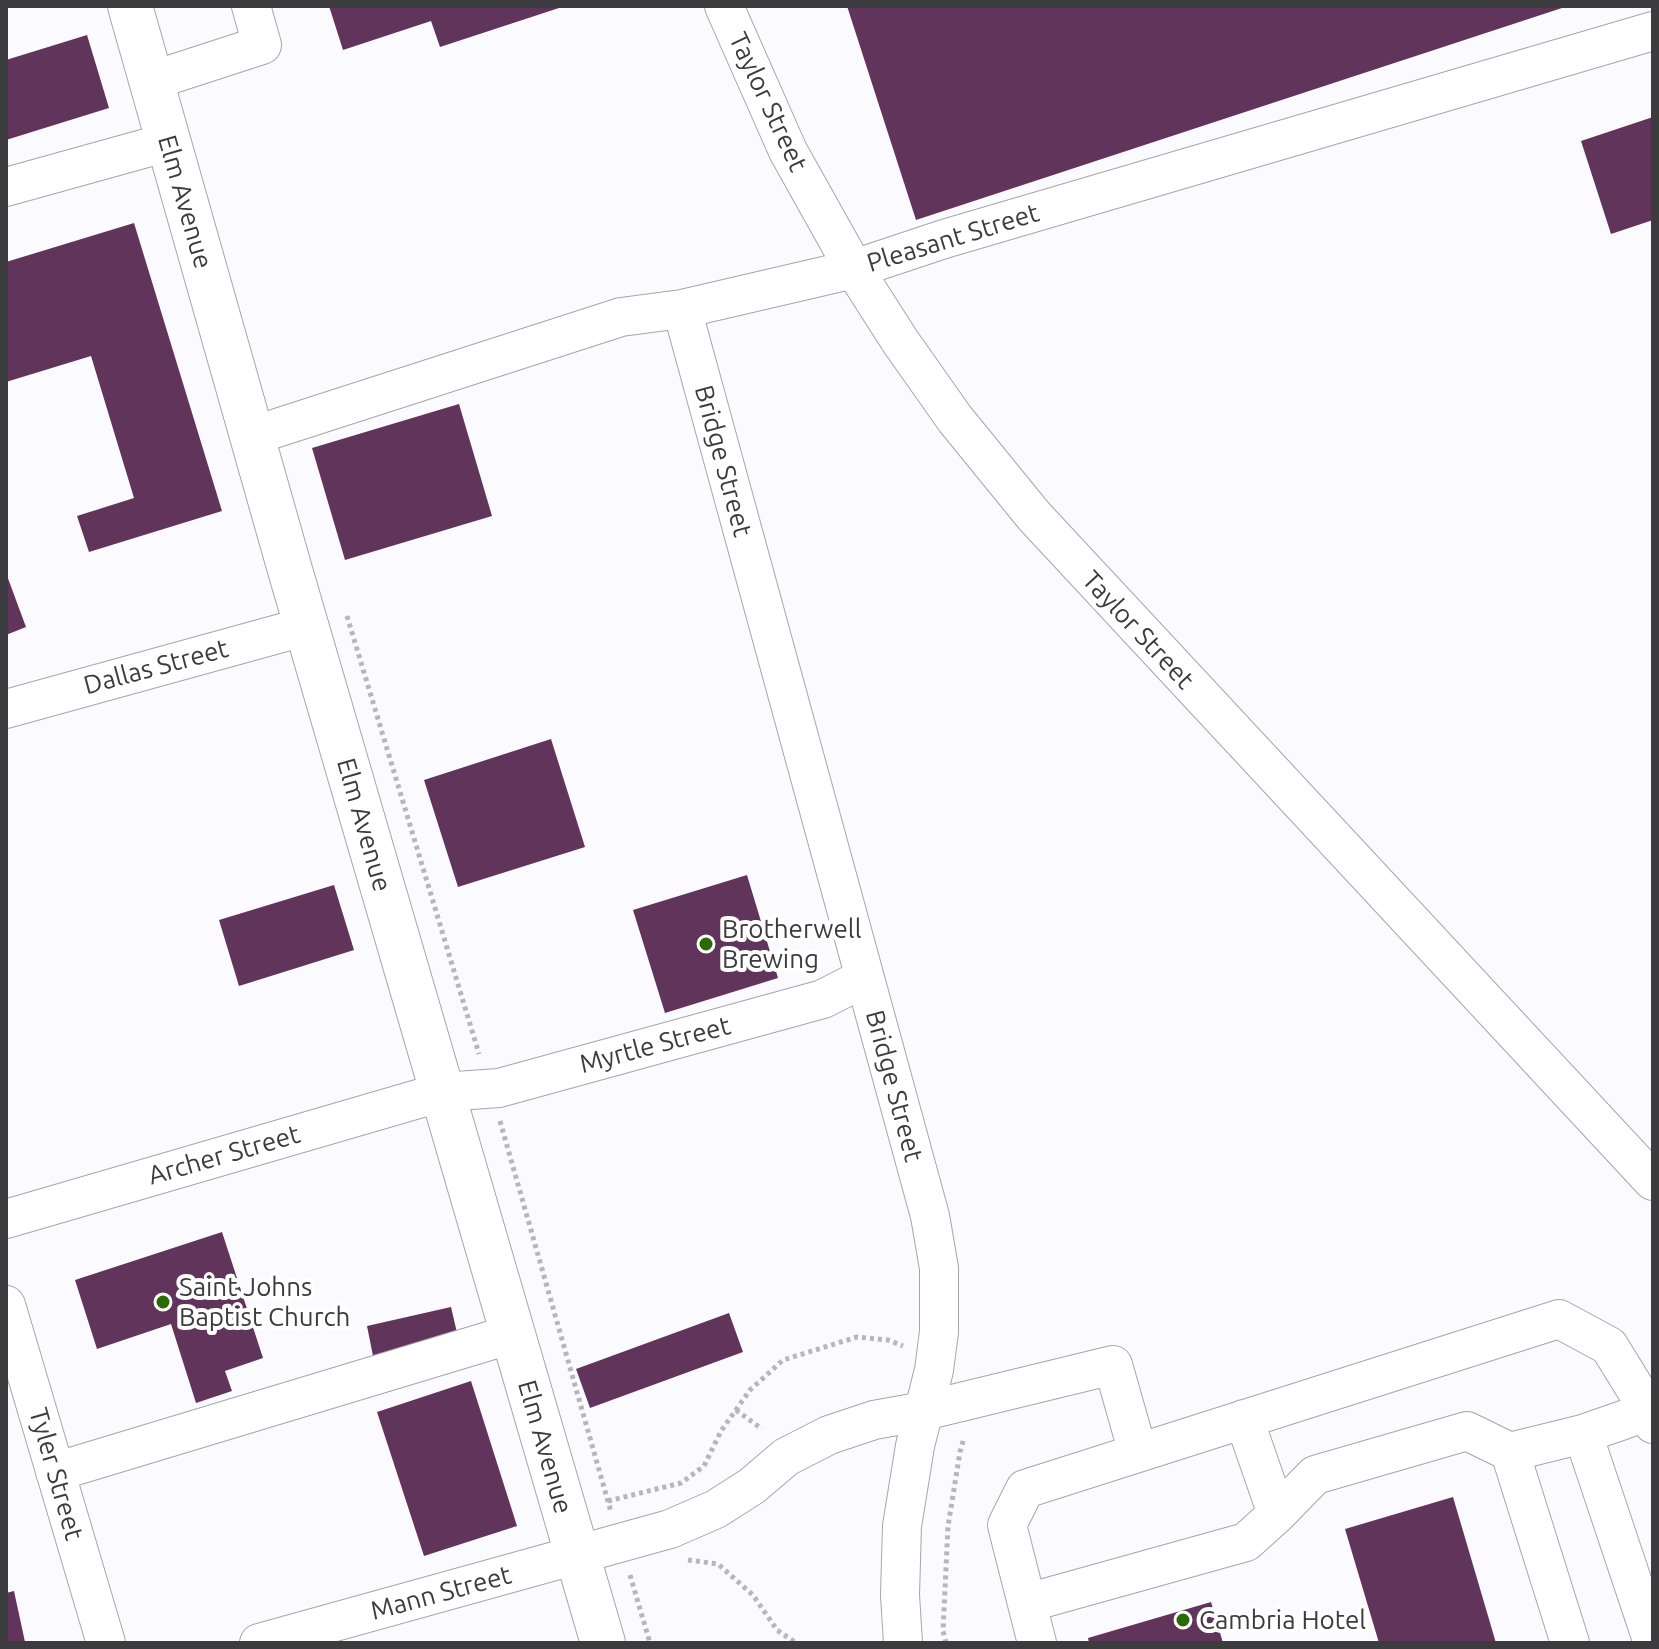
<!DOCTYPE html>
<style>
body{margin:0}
#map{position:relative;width:1659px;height:1649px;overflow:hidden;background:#fbfaff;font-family:Ubuntu,sans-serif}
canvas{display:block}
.frame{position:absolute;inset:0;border:8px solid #3c3c3e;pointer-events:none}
</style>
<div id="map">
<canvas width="1659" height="1649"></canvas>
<div class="frame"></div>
</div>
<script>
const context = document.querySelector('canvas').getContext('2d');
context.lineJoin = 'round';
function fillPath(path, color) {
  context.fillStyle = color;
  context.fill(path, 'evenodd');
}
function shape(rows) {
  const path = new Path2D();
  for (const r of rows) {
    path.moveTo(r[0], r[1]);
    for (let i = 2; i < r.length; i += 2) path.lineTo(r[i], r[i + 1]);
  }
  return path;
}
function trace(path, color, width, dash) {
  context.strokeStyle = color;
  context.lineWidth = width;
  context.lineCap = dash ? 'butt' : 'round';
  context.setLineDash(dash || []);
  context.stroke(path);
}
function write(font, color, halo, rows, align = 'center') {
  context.font = font + ' Ubuntu,sans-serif';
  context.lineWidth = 8;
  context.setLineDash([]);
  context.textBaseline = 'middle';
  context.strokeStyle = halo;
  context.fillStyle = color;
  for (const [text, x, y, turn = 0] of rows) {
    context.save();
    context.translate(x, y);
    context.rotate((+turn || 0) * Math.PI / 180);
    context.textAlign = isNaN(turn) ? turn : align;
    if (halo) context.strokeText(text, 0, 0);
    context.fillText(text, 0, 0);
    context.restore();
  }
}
fillPath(shape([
 [329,6,562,6,562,7,440,47,431,21,343,50],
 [847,6,1565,6,1565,7,916,220],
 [87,35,109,108,6,140,6,60],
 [1653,117,1653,220,1611,234,1581,141],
 [134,223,222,511,89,552,77,516,134,498,91,356,6,382,6,262],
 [459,404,492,516,345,560,312,448],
 [6,573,26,627,6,635],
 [551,739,585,847,458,887,424,780],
 [747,875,778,978,665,1013,633,910],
 [334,885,354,950,239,986,219,920],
 [222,1232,263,1358,225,1371,232,1391,196,1403,171,1324,97,1349,75,1280],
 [451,1307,458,1337,373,1356,367,1326],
 [729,1313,743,1352,590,1408,576,1369],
 [471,1381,517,1526,424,1556,377,1412],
 [1453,1497,1496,1643,1379,1643,1345,1529],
 [14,1591,25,1642,6,1643,6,1593],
 [1211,1602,1223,1643,1089,1643,1088,1638]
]), '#61355b');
const minor = shape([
 [724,6,788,151,854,269,900,341,955,419,1034,516,1653,1181],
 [151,81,262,45,251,6],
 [6,187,168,142],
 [682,309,930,1216,939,1268,939,1332,934,1370,915,1446,902,1526,900,1595,903,1643],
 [252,436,621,317,682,309,854,269,944,239,1653,31],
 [6,709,307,626],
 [6,1219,442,1092,499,1088,823,999,864,978],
 [6,1305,106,1643],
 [1583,1434,1653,1643],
 [1510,1452,1570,1643],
 [55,1472,512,1334],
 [1277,1514,1315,1475,1467,1431,1510,1452,1583,1434,1649,1411,1653,1424],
 [1027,1603,1246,1542,1277,1514,1244,1419],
 [259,1643,670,1529,716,1509,752,1486,786,1457,829,1435,874,1420,924,1411,1113,1365,1138,1453],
 [1037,1643,1007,1525,1025,1489,1559,1319,1609,1346,1649,1411,1653,1410]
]);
const major = shape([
 [130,6,290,570,603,1643]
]);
trace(minor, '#a7a5ab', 40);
trace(major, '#a7a5ab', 46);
trace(shape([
 [347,616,479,1054],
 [500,1121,611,1512],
 [736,1410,762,1429],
 [608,1501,681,1483,704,1466,721,1431,750,1390,783,1360,857,1337,888,1340,903,1346],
 [688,1560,718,1564,753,1595,777,1630,796,1643],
 [630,1575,650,1643],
 [946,1643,943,1631,948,1526,960,1452,964,1438]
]), '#b7b6ba', 5, [4, 4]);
trace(minor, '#fff', 38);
trace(major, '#fff', 44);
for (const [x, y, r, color] of [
 [706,944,8,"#296b00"],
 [163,1302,8,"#296b00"],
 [1183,1620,8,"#296b00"]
]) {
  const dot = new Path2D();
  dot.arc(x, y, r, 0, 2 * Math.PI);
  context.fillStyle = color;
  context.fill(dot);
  trace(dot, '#fff', 3);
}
write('26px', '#3c3c3e', '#fff', [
 ["Taylor Street",768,102,65],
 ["Elm Avenue",185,202,74],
 ["Pleasant Street",953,238,-17],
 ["Bridge Street",723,461,75],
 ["Taylor Street",1138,630,47],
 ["Dallas Street",156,667,-15],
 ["Elm Avenue",364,825,74],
 ["Myrtle Street",655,1045,-15],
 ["Bridge Street",894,1086,75],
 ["Archer Street",224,1155,-16],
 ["Elm Avenue",545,1447,74],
 ["Tyler Street",56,1474,74],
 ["Mann Street",441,1593,-15]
]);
write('26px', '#3c3c3e', '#fff', [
 ["Brotherwell",722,929],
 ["Brewing",722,959],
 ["Saint Johns",179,1287],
 ["Baptist Church",179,1317],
 ["Cambria Hotel",1199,1620]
], 'left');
</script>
